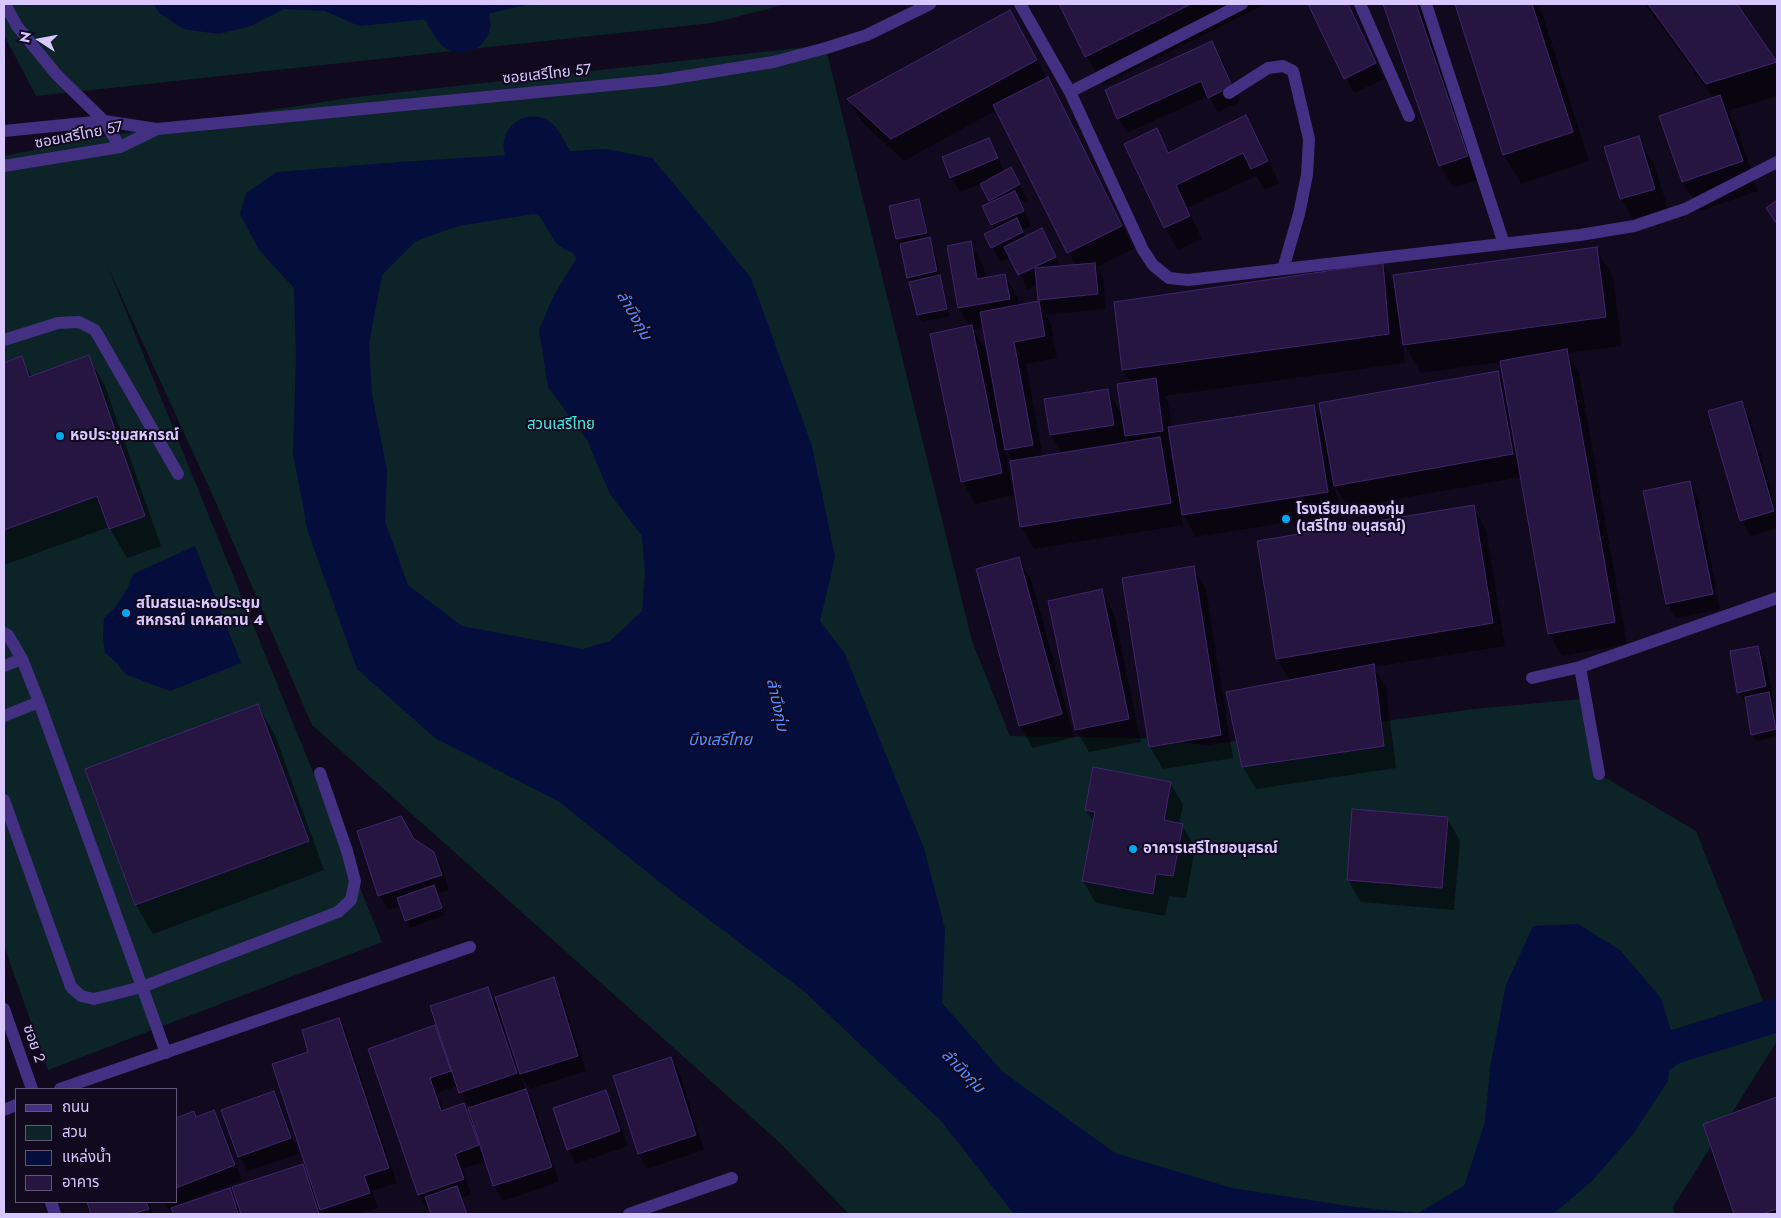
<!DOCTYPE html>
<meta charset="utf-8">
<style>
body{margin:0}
#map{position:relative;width:1781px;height:1218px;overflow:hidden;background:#110a1e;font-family:Jost,"Noto Sans Thai",sans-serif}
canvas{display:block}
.frame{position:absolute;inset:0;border:5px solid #d9c7ff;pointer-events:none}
.legend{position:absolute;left:15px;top:1088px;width:162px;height:115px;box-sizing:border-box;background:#110a1e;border:1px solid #615678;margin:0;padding:6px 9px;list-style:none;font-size:15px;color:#d9c7ff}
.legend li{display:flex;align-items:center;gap:10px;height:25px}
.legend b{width:25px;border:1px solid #615678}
.north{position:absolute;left:15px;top:15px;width:50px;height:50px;-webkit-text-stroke:4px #110a1e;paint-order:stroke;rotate:281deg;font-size:14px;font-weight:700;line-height:20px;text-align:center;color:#d9c7ff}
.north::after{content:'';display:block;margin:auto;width:18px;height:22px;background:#d9c7ff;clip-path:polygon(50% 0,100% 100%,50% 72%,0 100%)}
</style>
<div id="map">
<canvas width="1781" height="1218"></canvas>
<div class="frame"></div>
<ul class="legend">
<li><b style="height:6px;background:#443082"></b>ถนน</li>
<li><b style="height:14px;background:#0c2328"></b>สวน</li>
<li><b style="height:14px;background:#040d3c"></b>แหล่งน้ำ</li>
<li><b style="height:14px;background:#261441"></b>อาคาร</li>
</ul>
<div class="north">N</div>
</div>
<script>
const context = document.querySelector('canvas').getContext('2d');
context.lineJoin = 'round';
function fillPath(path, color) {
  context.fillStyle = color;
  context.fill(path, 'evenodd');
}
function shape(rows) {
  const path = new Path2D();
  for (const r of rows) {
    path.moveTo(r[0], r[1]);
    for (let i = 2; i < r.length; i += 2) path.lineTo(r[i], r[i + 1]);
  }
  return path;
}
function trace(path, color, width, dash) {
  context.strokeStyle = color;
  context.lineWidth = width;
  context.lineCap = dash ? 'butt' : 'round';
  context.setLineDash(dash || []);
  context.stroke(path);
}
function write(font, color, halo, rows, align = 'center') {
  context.font = font + ' Jost,"Noto Sans Thai",sans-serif';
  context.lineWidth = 4;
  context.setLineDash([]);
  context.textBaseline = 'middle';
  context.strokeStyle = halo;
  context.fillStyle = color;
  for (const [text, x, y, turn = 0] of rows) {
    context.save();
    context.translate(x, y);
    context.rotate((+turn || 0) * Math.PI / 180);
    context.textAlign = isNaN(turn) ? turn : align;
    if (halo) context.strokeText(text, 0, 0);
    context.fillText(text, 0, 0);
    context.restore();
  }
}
fillPath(shape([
 [4,4,787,4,712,23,36,96,4,35],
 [825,45,972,641,1010,736,1142,738,1207,745,1474,709,1582,699,1599,774,1696,831,1777,1036,1777,1041,1673,1207,1674,1214,849,1214,778,1141,312,725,213,496,107,265,382,942,48,1070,4,946,4,156,82,140,348,98]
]), '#0c2328');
fillPath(shape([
 [154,4,529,4,491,13,359,26,325,11,284,9,251,26,219,34,183,29,159,13],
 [605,149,652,158,695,209,751,278,812,446,835,557,820,621,844,652,924,848,945,929,942,1003,1003,1072,1115,1153,1232,1188,1355,1207,1418,1213,1464,1186,1485,1122,1490,1068,1506,985,1533,926,1578,924,1620,950,1661,998,1672,1034,1668,1081,1633,1134,1592,1181,1553,1214,1014,1214,941,1121,805,992,671,891,558,801,435,738,357,669,308,532,293,453,296,357,294,288,259,250,240,214,246,193,277,172,400,162],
 [534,214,559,224,576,259,553,297,539,330,548,387,587,440,610,494,642,536,645,574,642,611,610,641,583,649,462,626,408,585,385,521,387,470,372,394,369,344,382,275,416,241,458,226],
 [195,546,241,663,170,691,125,674,117,663,105,653,103,637,104,618,116,606,128,587,133,574]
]), '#040d3c');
fillPath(shape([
 [1061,4,1266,4,1103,85,1086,56],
 [1310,4,1348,4,1384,79,1354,93],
 [1385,4,1420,4,1480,179,1453,188,1441,166],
 [1456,4,1539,4,1589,161,1521,184,1504,155],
 [1645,4,1735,4,1777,63,1777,96,1728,111,1736,125,1758,191,1700,211,1683,182,1661,117,1713,98],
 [1022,34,1060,101,1134,249,1096,267,1103,279,1106,309,1046,315,1051,325,1057,358,1026,364,1043,457,1062,454,1051,435,1108,391,1124,418,1131,383,1123,370,1115,303,1382,264,1397,290,1596,248,1613,277,1622,346,1568,353,1579,373,1627,644,1562,656,1549,634,1521,477,1348,508,1335,486,1340,514,1196,537,1181,511,1183,525,1034,549,1021,527,1013,462,1005,447,1014,495,975,504,962,481,970,327,959,308,970,243,983,265,986,279,1005,276,1018,298,1019,306,1041,302,1038,284,1028,290,1011,257,1001,262,992,247,995,230,992,224,991,203,981,184,960,192,951,177,989,139,1005,172,1019,184,1028,200,1021,203,1031,226,1022,230,1026,237,1041,230,1061,267,1076,266,997,110,904,161,862,122,849,100],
 [984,328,997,399,995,400,985,349,974,330],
 [1403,342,1421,373,1501,362,1505,385,1497,372,1324,424,1313,406,1172,428,1168,402,1165,396,1405,363],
 [1124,432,1130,443,1126,444],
 [1174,453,1175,465,1169,454],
 [1212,42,1221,57,1240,102,1218,112,1209,96,1127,133,1118,118,1106,90],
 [1246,117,1259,139,1279,183,1265,190,1256,176,1187,208,1202,239,1178,250,1165,228,1126,145,1156,130,1170,153],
 [1639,138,1655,167,1671,218,1638,228,1621,199,1606,147],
 [918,200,922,207,930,240,933,246,950,316,922,322,918,315,901,245,897,239],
 [88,357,105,386,161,546,127,558,109,527,4,565,4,364,21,358,32,377],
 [1742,402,1750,417,1777,510,1777,528,1750,536,1742,521,1710,412],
 [1689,482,1698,497,1720,609,1676,618,1667,603],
 [1473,507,1486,529,1505,646,1374,667,1386,688,1396,768,1256,789,1243,767,1227,693,1290,681,1277,659,1258,542],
 [1019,559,1032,581,1074,737,1033,748,1020,726],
 [1193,568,1206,590,1233,758,1163,769,1150,747],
 [1101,590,1114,613,1141,742,1089,752,1076,730,1049,602],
 [1758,647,1766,662,1774,701,1772,701,1777,725,1777,737,1756,741,1752,734,1747,708,1739,693],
 [258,706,275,735,324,870,153,934,136,905],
 [1170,783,1183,805,1179,824,1182,825,1195,848,1186,898,1169,896,1165,916,1096,903,1083,881,1094,823,1086,810],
 [1447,818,1460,841,1454,910,1361,902,1348,880],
 [413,840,434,853,443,869,449,890,437,894,445,915,410,928,401,906,388,910,379,895],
 [553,979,562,994,586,1071,530,1089,521,1076,525,1089,535,1106,559,1182,503,1201,494,1186,486,1161,463,1169,471,1194,462,1198,468,1214,432,1214,430,1208,427,1209,419,1194,435,1027,441,1038,488,988,498,1005],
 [458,1086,470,1109,471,1118,464,1105,444,1111,437,1093],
 [339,1019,347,1034,397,1183,372,1191,378,1208,359,1214,324,1214,322,1209,322,1214,175,1214,172,1207,168,1209,164,1202,176,1202,176,1119,197,1119,213,1112,222,1127,242,1180,185,1202,186,1204,229,1190,237,1204,302,1166,311,1182,310,1053],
 [671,1058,680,1074,704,1150,647,1169,639,1154],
 [605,1091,614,1106,628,1146,576,1164,568,1149],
 [274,1092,282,1108,299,1154,248,1171,239,1156],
 [1777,1099,1777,1214,1735,1214,1705,1124],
 [88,1202,149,1202,153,1214,92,1214]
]), '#0007');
trace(shape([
 [1634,1075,1671,1048,1777,1015]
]), '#040d3c', 34);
trace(shape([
 [450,4,461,23],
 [533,146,578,223]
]), '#040d3c', 59);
const building = shape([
 [1059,4,1191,4,1085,57,1059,4],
 [1308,4,1348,4,1376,63,1344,79,1308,4],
 [1383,4,1416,4,1468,156,1439,166,1383,4],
 [1455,4,1532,4,1573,132,1503,155,1455,4],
 [1648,4,1737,4,1777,62,1706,84,1648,4],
 [1010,10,1037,60,891,139,847,99,1010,10],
 [1212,41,1232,86,1208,98,1201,81,1117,119,1105,90,1212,41],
 [1048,77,1122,226,1067,253,993,105,1048,77],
 [1720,95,1743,161,1682,182,1659,116,1720,95],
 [1246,115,1268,161,1251,169,1243,153,1176,185,1190,216,1164,228,1124,144,1157,128,1168,153,1246,115],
 [1639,136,1655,189,1620,199,1604,147,1639,136],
 [989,138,998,158,950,178,942,157,989,138],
 [1011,167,1020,184,989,201,980,184,1011,167],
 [1015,191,1024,211,991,225,982,206,1015,191],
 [919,199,927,233,896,239,889,206,919,199],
 [1777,200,1777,224,1766,208,1777,200],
 [1017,218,1023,232,991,248,984,234,1017,218],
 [1042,228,1056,257,1018,275,1004,247,1042,228],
 [930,237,937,271,907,278,900,244,930,237],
 [971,241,977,279,1005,274,1010,299,958,308,947,246,971,241],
 [1597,247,1606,317,1403,345,1393,275,1597,247],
 [1095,263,1098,294,1038,300,1035,268,1095,263],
 [1383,263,1389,334,1122,370,1114,302,1383,263],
 [940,275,947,309,917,315,909,282,940,275],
 [1039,301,1045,336,1014,342,1033,445,1005,450,980,312,1039,301],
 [972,325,1002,473,961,482,930,334,972,325],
 [1567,349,1615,622,1548,634,1500,361,1567,349],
 [89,355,145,516,109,529,97,496,4,530,4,363,22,356,29,377,89,355],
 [1498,371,1513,454,1334,486,1319,403,1498,371],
 [1156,378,1163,431,1125,436,1117,384,1156,378],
 [1108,389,1114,425,1050,435,1044,399,1108,389],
 [1742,401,1774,511,1740,521,1708,411,1742,401],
 [1314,405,1328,492,1182,515,1168,427,1314,405],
 [1160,437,1171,503,1020,527,1010,461,1160,437],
 [1690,481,1713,594,1666,604,1643,491,1690,481],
 [1474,505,1493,623,1276,659,1257,541,1474,505],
 [1019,557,1062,714,1019,726,976,569,1019,557],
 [1194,566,1221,735,1149,747,1122,578,1194,566],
 [1102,589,1129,719,1075,730,1048,601,1102,589],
 [1758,646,1766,686,1737,693,1730,651,1758,646],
 [1374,664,1384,746,1242,767,1226,692,1374,664],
 [1769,692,1776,729,1751,735,1745,697,1769,692],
 [258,704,309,841,135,905,85,769,258,704],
 [1093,767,1171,782,1164,820,1183,824,1173,876,1156,874,1153,894,1082,881,1095,812,1085,810,1093,767],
 [1352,809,1448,817,1442,888,1347,880,1352,809],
 [401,816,414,839,434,852,442,875,378,896,357,831,401,816],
 [434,885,442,908,405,921,397,898,434,885],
 [554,977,578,1056,520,1074,495,997,554,977],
 [488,987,517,1073,459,1093,430,1006,488,987],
 [339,1018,389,1168,364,1176,370,1193,320,1210,272,1064,308,1052,302,1030,339,1018],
 [435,1025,451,1071,430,1078,441,1111,464,1103,479,1145,455,1154,464,1179,418,1195,368,1049,435,1025],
 [671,1057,696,1135,638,1154,613,1076,671,1057],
 [526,1089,552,1167,493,1186,468,1108,526,1089],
 [606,1090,620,1131,567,1150,553,1108,606,1090],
 [274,1091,291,1138,238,1157,221,1110,274,1091],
 [1777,1097,1777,1209,1762,1214,1734,1214,1703,1124,1777,1097],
 [214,1110,235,1165,176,1188,176,1118,194,1111,196,1117,214,1110],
 [303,1164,319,1214,241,1214,232,1187,303,1164],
 [457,1186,467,1214,431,1214,425,1197,457,1186],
 [230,1188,238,1214,174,1214,171,1208,230,1188],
 [87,1202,146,1202,149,1209,132,1214,91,1214,87,1202]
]);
fillPath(building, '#261441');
trace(building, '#42246f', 1);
trace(shape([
 [1360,4,1409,116],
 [1229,93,1268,68,1283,66,1293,71,1309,139,1307,175,1299,214,1283,269],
 [4,340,58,323,79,322,95,330,178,474],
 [4,633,8,635,22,659,39,702,166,1053],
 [4,666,22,659],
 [4,716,39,702],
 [4,800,71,987,81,996,94,999,142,987,338,912,351,900,355,881,347,851,320,773]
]), '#443082', 12);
trace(shape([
 [5,4,17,26,56,74,104,121,120,147],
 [1020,4,1070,92,1143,250,1153,265,1169,278,1188,280,1580,235,1634,226,1685,209,1777,162],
 [1426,4,1504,244],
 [1070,92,1242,4],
 [4,131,104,121,157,129,662,80,773,62,826,48,867,35,930,4],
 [4,166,120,147,157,129],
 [1580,667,1599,774],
 [1532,678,1580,667,1777,598],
 [4,1009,32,1089],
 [60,1089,470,947],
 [4,1110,16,1105],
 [51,1202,55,1214],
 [629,1214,732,1178]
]), '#443082', 12);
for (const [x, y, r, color] of [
 [60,436,5,"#00a7f2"],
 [1286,519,5,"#00a7f2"],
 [126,613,5,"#00a7f2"],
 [1133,849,5,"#00a7f2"]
]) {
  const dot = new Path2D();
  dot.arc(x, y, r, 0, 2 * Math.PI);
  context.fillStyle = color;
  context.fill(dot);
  trace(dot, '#110a1e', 2);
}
write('15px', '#d9c7ff', '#110a1e', [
 ["ซอยเสรีไทย 57",547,75,-6],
 ["ซอยเสรีไทย 57",79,136,-11],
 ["ซอย 2",33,1044,71]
]);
write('15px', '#48e9e3', '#110a1e', [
 ["สวนเสรีไทย",561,425]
]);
write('bold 15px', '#d9c7ff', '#110a1e', [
 ["หอประชุมสหกรณ์",70,436],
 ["โรงเรียนคลองกุ่ม",1296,510],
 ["(เสรีไทย อนุสรณ์)",1296,527],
 ["สโมสรและหอประชุม",136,604],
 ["สหกรณ์ เคหสถาน 4",136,621],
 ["อาคารเสรีไทยอนุสรณ์",1143,849]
], 'left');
write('italic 16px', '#558dff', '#110a1e', [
 ["ลำบึงกุ่ม",633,316,60],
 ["ลำบึงกุ่ม",776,705,78],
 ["บึงเสรีไทย",720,741],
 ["ลำบึงกุ่ม",962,1072,46]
]);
</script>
